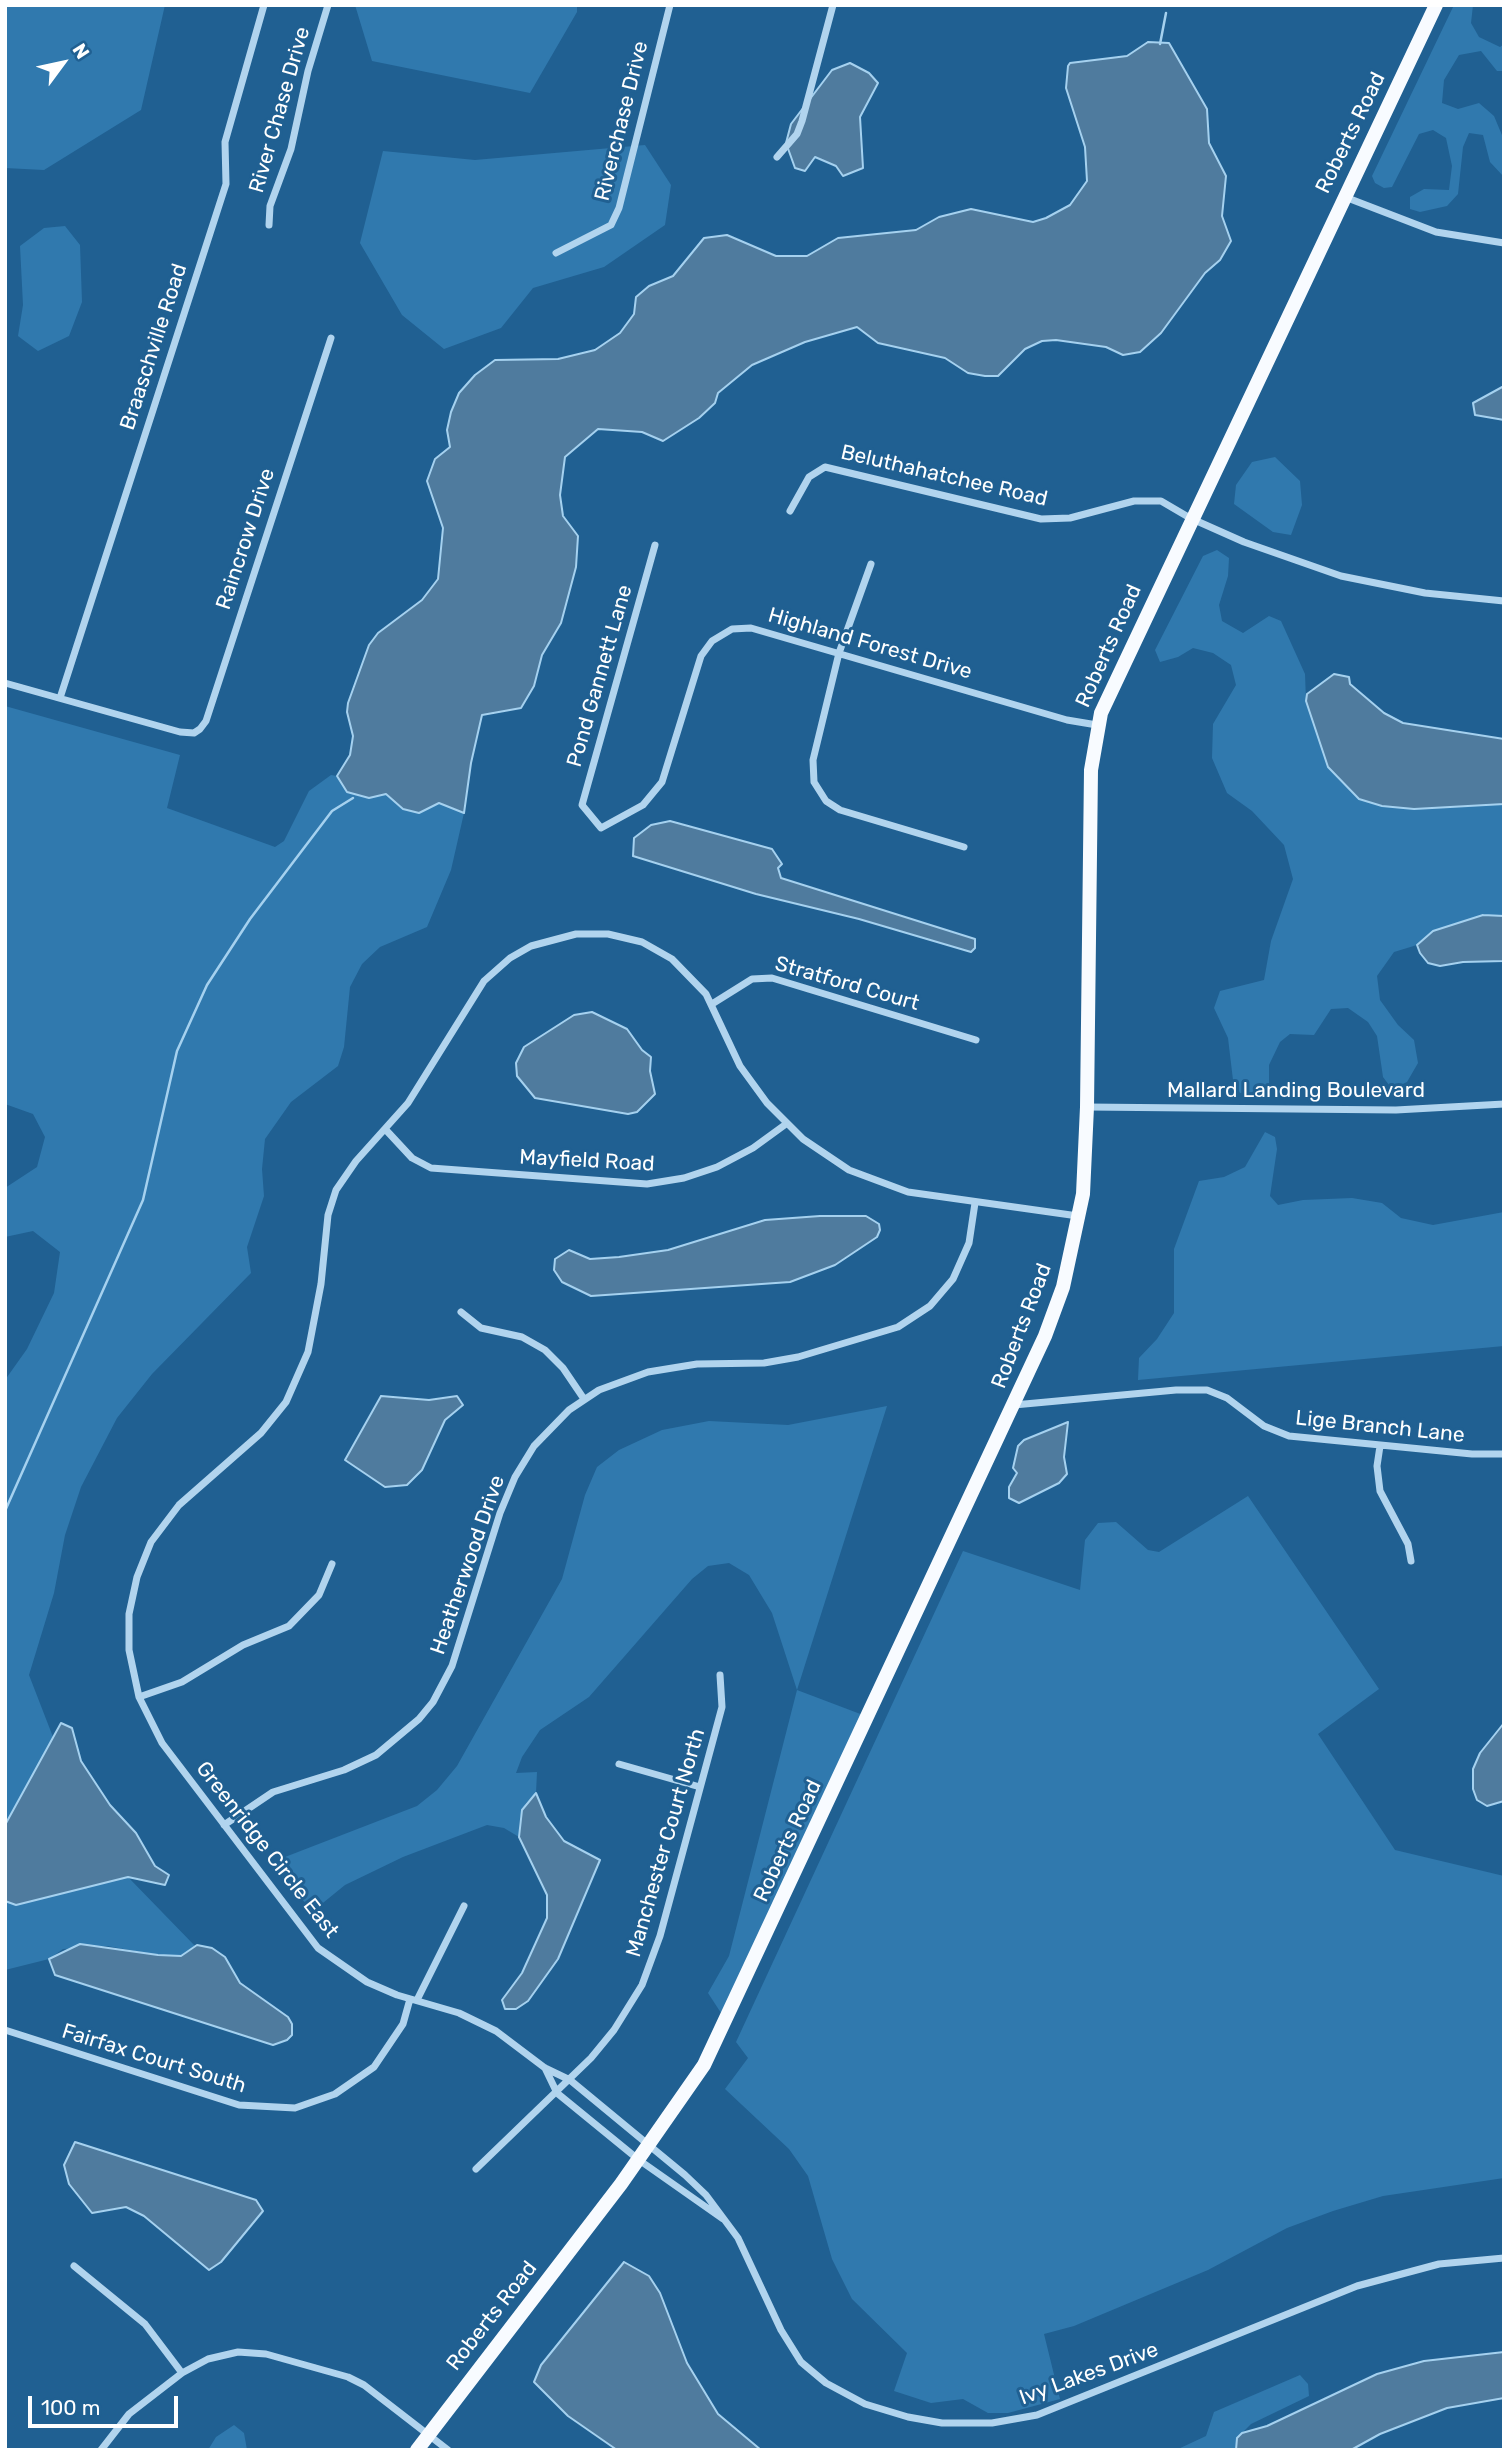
<!DOCTYPE html>
<style>
body{margin:0}
#map{position:relative;width:1509px;height:2455px;overflow:hidden;background:#206092;font-family:Rubik,sans-serif}
canvas{display:block}
.frame{position:absolute;inset:0;border:7px solid #fff;pointer-events:none}
.north{position:absolute;left:28px;top:28px;width:70px;height:70px;-webkit-text-stroke:5px #206092;paint-order:stroke;rotate:57deg;font-size:19px;font-weight:700;line-height:28px;text-align:center;color:#fff}
.north::after{content:'';display:block;margin:auto;width:24px;height:32px;background:#fff;clip-path:polygon(50% 0,100% 100%,50% 72%,0 100%)}
.scale{position:absolute;left:28px;top:2396px;width:150px;height:32px;box-sizing:border-box;border:4px solid #fff;border-top:0;padding-left:9px;font-size:21px;line-height:24px;white-space:nowrap;color:#fff;-webkit-text-stroke:5px #206092;paint-order:stroke}
</style>
<div id="map">
<canvas width="1509" height="2455"></canvas>
<div class="frame"></div>
<div class="north">N</div>
<div class="scale">100 m</div>
</div>
<script>
const context = document.querySelector('canvas').getContext('2d');
context.lineJoin = 'round';
function fillPath(path, color) {
  context.fillStyle = color;
  context.fill(path, 'evenodd');
}
function shape(rows) {
  const path = new Path2D();
  for (const r of rows) {
    path.moveTo(r[0], r[1]);
    for (let i = 2; i < r.length; i += 2) path.lineTo(r[i], r[i + 1]);
  }
  return path;
}
function trace(path, color, width, dash) {
  context.strokeStyle = color;
  context.lineWidth = width;
  context.lineCap = dash ? 'butt' : 'round';
  context.setLineDash(dash || []);
  context.stroke(path);
}
function write(font, color, halo, rows, align = 'center') {
  context.font = font + ' Rubik,sans-serif';
  context.lineWidth = 6;
  context.setLineDash([]);
  context.textBaseline = 'middle';
  context.strokeStyle = halo;
  context.fillStyle = color;
  for (const [text, x, y, turn = 0] of rows) {
    context.save();
    context.translate(x, y);
    context.rotate((+turn || 0) * Math.PI / 180);
    context.textAlign = isNaN(turn) ? turn : align;
    if (halo) context.strokeText(text, 0, 0);
    context.fillText(text, 0, 0);
    context.restore();
  }
}
fillPath(shape([
 [5,5,165,5,141,110,44,170,5,168],
 [355,5,577,5,577,12,530,93,372,61],
 [1454,5,1473,5,1471,23,1479,37,1500,47,1504,44,1504,71,1497,71,1481,51,1459,55,1444,80,1442,103,1458,109,1479,103,1494,116,1504,140,1504,177,1490,162,1483,135,1469,133,1463,147,1458,194,1447,206,1420,212,1410,209,1410,197,1424,189,1449,190,1452,166,1446,138,1433,130,1419,134,1392,187,1384,188,1375,183,1372,176],
 [645,145,671,185,665,225,604,267,533,288,501,328,444,349,402,315,360,243,383,151,475,160],
 [65,226,80,245,82,302,69,336,38,351,18,336,23,305,20,246,44,228],
 [1275,457,1300,481,1302,505,1291,535,1273,532,1234,504,1236,485,1252,462],
 [1217,550,1229,558,1228,576,1219,605,1222,621,1243,633,1269,616,1281,621,1305,674,1306,701,1315,725,1414,809,1504,804,1504,916,1483,915,1422,940,1417,945,1394,952,1377,976,1380,1000,1398,1025,1414,1040,1418,1063,1407,1082,1392,1089,1383,1077,1377,1036,1368,1022,1348,1008,1331,1009,1314,1035,1290,1034,1280,1042,1269,1065,1269,1085,1262,1092,1240,1093,1233,1080,1228,1038,1214,1008,1220,991,1264,980,1271,941,1293,879,1284,845,1252,811,1227,793,1212,758,1213,724,1236,685,1231,665,1213,653,1193,648,1178,657,1160,662,1155,650,1203,556],
 [5,706,180,755,167,808,275,847,284,841,309,791,331,775,337,776,347,792,370,798,387,794,403,809,419,813,439,803,464,813,451,870,427,927,380,947,362,964,350,987,344,1047,338,1066,291,1102,265,1139,262,1169,264,1196,247,1247,251,1273,152,1374,117,1418,81,1487,65,1535,54,1593,29,1675,53,1737,5,1825,5,1380,27,1349,54,1293,60,1252,33,1231,5,1237,5,1188,37,1167,45,1137,33,1114,5,1104],
 [1265,1132,1275,1137,1277,1149,1270,1196,1278,1205,1303,1200,1352,1198,1382,1203,1401,1218,1433,1225,1504,1212,1504,1346,1138,1380,1139,1358,1157,1339,1174,1313,1174,1249,1199,1181,1224,1177,1245,1167],
 [887,1406,797,1690,863,1715,723,2016,708,1993,729,1956,797,1690,772,1613,749,1575,729,1563,708,1566,692,1579,589,1697,540,1730,522,1757,516,1773,537,1772,536,1793,526,1803,520,1818,519,1837,504,1828,487,1825,403,1857,345,1885,313,1911,283,1879,274,1865,285,1857,417,1806,437,1790,457,1766,562,1579,585,1495,597,1467,619,1450,662,1430,709,1421,788,1425],
 [1248,1496,1379,1689,1318,1734,1395,1850,1504,1876,1504,2178,1383,2196,1333,2211,1287,2228,1208,2270,1074,2326,1044,2334,1060,2399,1008,2413,988,2413,963,2399,931,2403,894,2391,907,2353,852,2299,832,2259,808,2176,789,2149,725,2089,748,2058,736,2042,963,1551,1080,1590,1085,1540,1098,1523,1116,1522,1148,1550,1159,1552],
 [128,1877,195,1946,181,1956,158,1955,107,1946,63,1949,49,1959,5,1970,5,1901,16,1905],
 [1300,2375,1308,2384,1309,2396,1251,2424,1237,2438,1236,2450,1176,2450,1206,2436,1214,2412],
 [234,2425,244,2433,247,2450,208,2450,216,2437]
]), '#3079ae');
const water = shape([
 [1148,42,1169,43,1207,109,1209,143,1226,176,1222,216,1231,241,1220,260,1205,273,1161,333,1140,352,1123,355,1106,347,1056,340,1042,341,1025,349,998,376,985,376,968,373,945,358,878,343,857,327,805,342,752,365,718,393,715,403,699,418,663,441,642,432,598,429,565,457,560,495,563,516,578,536,576,567,561,623,542,655,534,686,521,708,482,715,471,763,464,813,439,803,419,813,403,809,386,794,369,798,347,792,337,776,350,755,353,736,347,712,348,703,369,645,378,633,422,600,438,579,443,528,427,481,435,459,450,447,447,430,451,412,459,393,475,375,495,360,558,359,595,350,620,333,634,314,636,297,649,286,673,276,704,238,727,235,776,256,807,256,838,238,916,230,939,217,971,209,1033,222,1046,218,1070,205,1087,181,1085,147,1066,88,1068,66,1070,63,1127,56,1148,42],
 [850,63,869,73,878,83,860,117,863,168,843,176,836,166,815,157,805,171,795,168,786,143,791,124,832,70,850,63],
 [1504,386,1504,420,1475,415,1473,403,1504,386],
 [1334,674,1349,677,1350,684,1384,713,1403,723,1504,739,1504,804,1414,809,1382,806,1359,799,1328,767,1306,701,1307,694,1334,674],
 [670,821,772,849,782,864,778,868,781,878,975,939,975,948,971,952,859,919,756,894,633,856,634,838,651,825,670,821],
 [1483,915,1504,916,1504,961,1463,962,1440,966,1428,963,1420,953,1417,945,1433,931,1483,915],
 [592,1012,627,1029,642,1050,651,1057,650,1071,655,1094,637,1112,628,1114,535,1098,517,1076,516,1063,524,1047,574,1015,592,1012],
 [820,1216,866,1216,879,1224,880,1230,877,1237,835,1265,790,1282,591,1296,562,1282,554,1270,555,1259,569,1250,590,1259,619,1257,668,1250,765,1220,820,1216],
 [381,1396,429,1400,457,1396,463,1405,445,1420,422,1470,407,1485,385,1487,345,1460,381,1396],
 [1068,1422,1064,1457,1067,1474,1059,1483,1019,1503,1009,1498,1009,1487,1017,1473,1013,1468,1018,1446,1024,1440,1068,1422],
 [61,1723,72,1728,81,1761,110,1805,136,1833,155,1866,169,1875,165,1885,128,1877,16,1905,5,1901,5,1825,61,1723],
 [1504,1723,1504,1801,1487,1806,1477,1800,1473,1789,1473,1769,1480,1753,1504,1723],
 [536,1793,546,1817,564,1841,600,1860,558,1959,528,2001,516,2009,505,2009,502,2000,522,1973,547,1918,547,1895,519,1837,522,1810,536,1793],
 [80,1944,158,1955,181,1956,197,1945,212,1948,225,1957,240,1983,288,2017,292,2024,292,2035,287,2040,273,2045,55,1975,49,1959,80,1944],
 [75,2142,256,2200,263,2211,221,2262,209,2270,144,2216,126,2207,92,2213,69,2184,64,2165,75,2142],
 [624,2262,649,2276,660,2293,687,2363,718,2414,761,2450,617,2450,568,2416,534,2382,541,2365,624,2262],
 [1504,2352,1504,2398,1447,2408,1380,2434,1351,2450,1236,2450,1237,2438,1242,2433,1267,2426,1377,2374,1424,2361,1504,2352]
]);
fillPath(water, '#4f7b9e');
trace(water, '#a5d1ef', 2);
trace(shape([
 [1160,44,1166,13],
 [5,1511,143,1200,177,1051,207,985,250,919,332,811,353,798]
]), '#a5d1ef', 2.5);
trace(shape([
 [777,157,797,134,802,121,833,5],
 [1345,197,1436,232,1504,243],
 [269,225,270,206,291,149,308,71,328,5],
 [556,253,611,225,619,208,670,5],
 [790,511,809,477,825,467,1041,519,1070,518,1134,501,1161,501,1190,518,1244,542,1341,576,1425,593,1504,601],
 [655,545,582,805,601,828,643,805,662,782,701,656,712,641,732,629,751,628,1067,720,1097,725],
 [871,564,839,653,813,760,814,782,826,801,840,810,964,847],
 [5,683,180,732,194,733,200,729,206,721,331,338],
 [60,698,226,184,225,142,264,5],
 [712,1004,752,979,772,978,976,1040],
 [1087,1107,1396,1110,1504,1104],
 [386,1130,412,1158,431,1168,647,1184,684,1178,717,1167,753,1148,786,1124],
 [1078,1216,908,1192,849,1170,803,1139,767,1103,740,1066,706,994,672,959,642,942,608,934,576,934,531,946,510,958,484,981,408,1103,356,1161,336,1190,328,1215,321,1284,308,1352,286,1402,261,1433,179,1505,151,1542,137,1577,129,1614,129,1650,139,1697,162,1743,318,1948,367,1982,397,1995,459,2013,496,2031,545,2068,570,2080,685,2175,706,2195,738,2238,781,2330,801,2362,826,2383,865,2404,908,2417,942,2423,992,2423,1037,2415,1357,2286,1439,2264,1504,2258],
 [461,1312,481,1328,522,1337,545,1350,563,1368,584,1399],
 [1014,1405,1176,1390,1207,1390,1227,1398,1264,1426,1289,1436,1472,1454,1504,1454],
 [1380,1446,1377,1466,1380,1491,1408,1544,1411,1561],
 [139,1697,182,1682,243,1645,289,1626,319,1595,332,1564],
 [619,1764,700,1787],
 [224,1825,273,1792,344,1770,376,1755,419,1719,433,1702,452,1666,500,1513,515,1477,534,1446,569,1410,599,1390,648,1372,697,1364,764,1363,798,1357,898,1327,930,1306,953,1279,969,1243,975,1203],
 [417,2000,464,1906],
 [5,2030,239,2105,295,2108,335,2094,374,2067,403,2024,410,1999],
 [545,2068,557,2093,639,2160,723,2219],
 [476,2169,591,2058,614,2030,642,1985,660,1936,722,1707,720,1675],
 [74,2266,145,2324,182,2373],
 [101,2450,129,2414,182,2373,208,2359,238,2352,266,2354,348,2377,364,2385,448,2450]
]), '#b1d4ee', 7);
trace(shape([
 [417,2450,621,2184,704,2065,1045,1336,1063,1287,1083,1194,1087,1107,1091,770,1101,713,1436,5]
]), '#f8fbff', 14);
write('21px', '#fff', '#206092', [
 ["River Chase Drive",280,110,-74],
 ["Riverchase Drive",622,121,-76],
 ["Roberts Road",1351,133,-64],
 ["Braaschville Road",154,347,-72],
 ["Beluthahatchee Road",944,476,13],
 ["Raincrow Drive",246,539,-72],
 ["Highland Forest Drive",870,644,16],
 ["Roberts Road",1109,646,-66],
 ["Pond Gannett Lane",600,676,-74],
 ["Stratford Court",847,984,16],
 ["Mallard Landing Boulevard",1296,1091],
 ["Mayfield Road",587,1161,3],
 ["Roberts Road",1022,1326,-69],
 ["Lige Branch Lane",1380,1427,6],
 ["Heatherwood Drive",468,1565,-71],
 ["Roberts Road",788,1841,-65],
 ["Manchester Court North",666,1843,-74],
 ["Greenridge Circle East",267,1850,52],
 ["Fairfax Court South",154,2059,17],
 ["Roberts Road",492,2316,-52],
 ["Ivy Lakes Drive",1089,2374,-20]
]);
</script>
